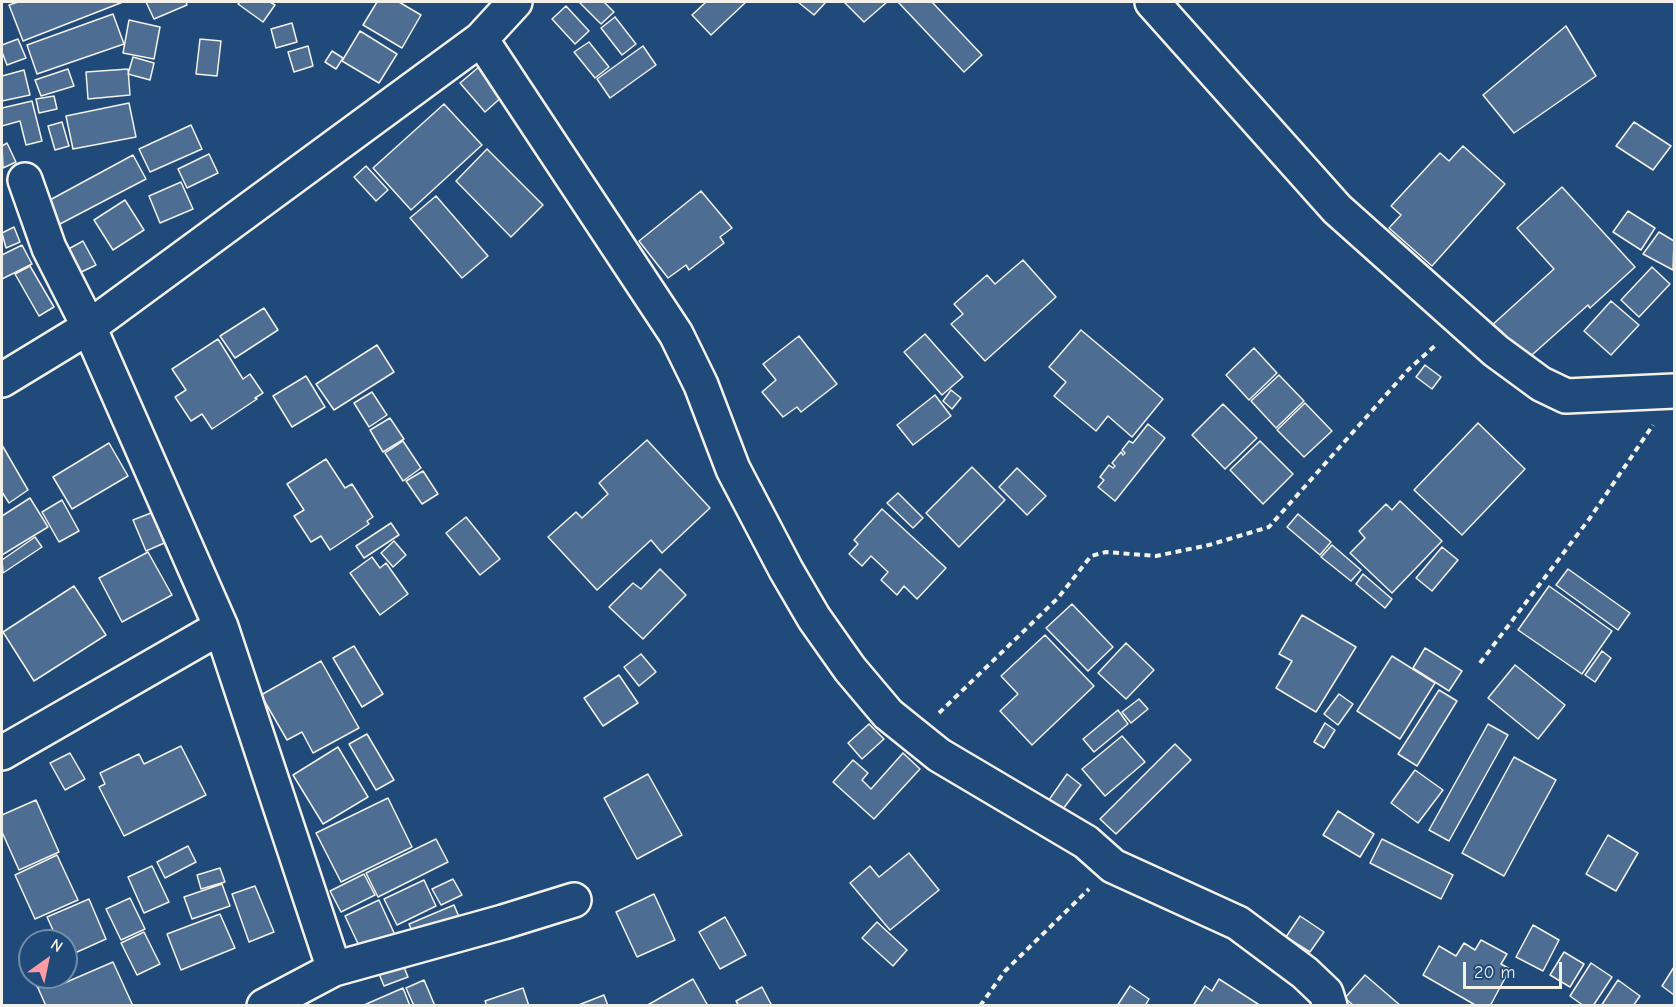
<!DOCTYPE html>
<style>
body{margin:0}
#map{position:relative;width:1676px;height:1007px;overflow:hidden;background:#1f4a7a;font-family:"Comic Neue",sans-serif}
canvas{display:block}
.frame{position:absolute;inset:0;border:3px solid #f4f1e8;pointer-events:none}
.north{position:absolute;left:18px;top:929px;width:60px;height:60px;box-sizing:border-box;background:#1f4a7a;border:2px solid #748da6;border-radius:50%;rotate:33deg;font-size:16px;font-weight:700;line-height:24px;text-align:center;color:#f4f1e8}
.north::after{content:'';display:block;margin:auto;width:21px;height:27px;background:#ff9aa2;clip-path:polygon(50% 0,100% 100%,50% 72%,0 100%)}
.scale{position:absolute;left:1463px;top:962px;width:99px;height:27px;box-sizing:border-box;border:3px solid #f4f1e8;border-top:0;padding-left:8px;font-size:18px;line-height:21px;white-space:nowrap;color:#f4f1e8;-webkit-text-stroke:4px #1f4a7a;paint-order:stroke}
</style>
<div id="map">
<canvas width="1676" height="1007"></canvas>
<div class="frame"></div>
<div class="north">N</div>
<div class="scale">20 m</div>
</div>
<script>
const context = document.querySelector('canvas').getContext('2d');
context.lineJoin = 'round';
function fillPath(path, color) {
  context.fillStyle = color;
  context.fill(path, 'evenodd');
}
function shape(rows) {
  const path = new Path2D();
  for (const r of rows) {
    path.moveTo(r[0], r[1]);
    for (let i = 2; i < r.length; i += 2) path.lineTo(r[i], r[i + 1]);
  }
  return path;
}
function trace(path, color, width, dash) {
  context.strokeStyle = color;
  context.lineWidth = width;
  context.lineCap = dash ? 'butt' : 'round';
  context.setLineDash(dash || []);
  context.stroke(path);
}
const building = shape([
 [18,2,123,2,23,41,9,5,18,2],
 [146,2,186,2,187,5,154,19,146,2],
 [240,2,270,2,275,5,263,22,238,4,240,2],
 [377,2,399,2,421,15,402,48,363,25,377,2],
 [579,2,604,2,614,12,601,24,579,2],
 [706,2,746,2,711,35,692,15,706,2],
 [798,2,826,2,814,15,798,2],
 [844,2,887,2,864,22,844,2],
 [898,2,932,2,982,55,964,72,898,2],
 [566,6,589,31,575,44,552,19,566,6],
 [113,14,124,44,37,74,27,45,113,14],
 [615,17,636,44,622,55,601,28,615,17],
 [129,20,160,27,154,59,123,53,129,20],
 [292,23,297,42,276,48,271,29,292,23],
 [1566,26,1596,76,1514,133,1483,95,1566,26],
 [360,31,397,54,379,83,342,61,360,31],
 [18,39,26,58,7,65,2,52,2,45,18,39],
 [200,39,221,41,217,76,196,74,200,39],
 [589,42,609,67,595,78,574,52,589,42],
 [308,46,313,66,294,72,288,52,308,46],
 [643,46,656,65,610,98,597,79,643,46],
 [332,51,343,58,336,69,325,62,332,51],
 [133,57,154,63,150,80,128,74,133,57],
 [480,66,504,95,485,112,460,83,480,66],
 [68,69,74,86,41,96,35,80,68,69],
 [128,69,130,95,88,99,86,72,128,69],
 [24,70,30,95,2,101,2,76,24,70],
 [54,96,57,109,39,113,36,99,54,96],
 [32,101,42,141,26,145,20,121,2,126,2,108,32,101],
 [129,103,136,137,73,149,66,116,129,103],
 [444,104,482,145,411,210,373,168,444,104],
 [62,122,69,146,55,150,48,126,62,122],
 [1634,122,1671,146,1653,170,1616,146,1634,122],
 [191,125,202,149,150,172,139,149,191,125],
 [7,143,16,162,3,168,2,146,7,143],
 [1463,146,1505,184,1432,266,1389,228,1401,215,1391,206,1440,153,1449,161,1463,146],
 [487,149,543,205,511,237,456,181,487,149],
 [209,154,218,173,187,188,178,169,209,154],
 [133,155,146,179,60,224,48,201,133,155],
 [366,166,388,190,376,201,354,177,366,166],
 [181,182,193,209,160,223,149,196,181,182],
 [1562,187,1635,267,1590,308,1588,305,1524,362,1491,326,1554,269,1517,228,1562,187],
 [701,191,732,228,720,237,724,243,689,270,686,265,668,278,639,241,701,191],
 [436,196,488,256,462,278,410,218,436,196],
 [125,200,144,230,113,250,94,220,125,200],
 [1628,211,1655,228,1641,250,1613,232,1628,211],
 [14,227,20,242,6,248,2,233,14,227],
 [1659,232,1674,241,1673,270,1643,254,1659,232],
 [83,241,96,265,75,275,63,252,83,241],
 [22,245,32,264,2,279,2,255,22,245],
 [1023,260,1056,297,985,361,951,324,963,314,954,304,987,275,995,284,1023,260],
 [30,266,54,307,39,316,15,274,30,266],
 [1652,267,1670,284,1639,317,1621,300,1652,267],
 [1611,301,1639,325,1611,355,1584,331,1611,301],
 [264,308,278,330,235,358,220,336,264,308],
 [1081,330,1163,399,1132,437,1108,416,1096,431,1054,396,1066,382,1049,367,1081,330],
 [925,334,963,377,942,395,904,352,925,334],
 [799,336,837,384,801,412,797,407,783,417,762,392,776,380,763,364,799,336],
 [218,339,243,379,250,374,263,393,255,398,257,399,212,429,202,414,191,421,175,397,186,390,172,369,218,339],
 [377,345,394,372,334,410,316,384,377,345],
 [1254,348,1277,373,1249,400,1226,375,1254,348],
 [1425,365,1441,377,1432,389,1416,377,1425,365],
 [1279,375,1304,401,1276,428,1251,401,1279,375],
 [306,376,325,407,292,427,273,396,306,376],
 [951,390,961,398,952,409,943,401,951,390],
 [372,392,387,415,369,427,354,403,372,392],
 [935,395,951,416,913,445,897,425,935,395],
 [1305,403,1332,431,1304,457,1277,430,1305,403],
 [1223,404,1257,438,1225,469,1192,435,1223,404],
 [390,418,404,439,383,452,370,430,390,418],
 [1478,423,1525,469,1462,535,1414,490,1478,423],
 [1148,424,1165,438,1115,501,1098,487,1104,480,1100,477,1109,465,1113,468,1115,466,1112,463,1121,452,1123,455,1125,453,1122,450,1129,441,1133,443,1148,424],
 [647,440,710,508,662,553,651,540,597,590,548,537,576,512,582,518,608,494,599,483,647,440],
 [403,441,421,468,403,481,385,453,403,441],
 [1260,441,1293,474,1263,504,1230,470,1260,441],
 [109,443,128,476,72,509,53,477,109,443],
 [2,445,28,490,9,503,2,492,2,445],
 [326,459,345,488,352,484,373,517,367,521,369,524,330,550,321,536,311,542,294,516,304,510,287,484,326,459],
 [972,467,1005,500,959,547,926,513,972,467],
 [1017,468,1046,496,1027,515,999,487,1017,468],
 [423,471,438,494,422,504,406,481,423,471],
 [898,493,923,518,913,528,887,503,898,493],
 [30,498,48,527,2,555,2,516,30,498],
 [62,500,79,531,59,542,42,512,62,500],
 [1400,501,1442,541,1392,593,1350,553,1365,538,1359,531,1386,504,1392,510,1400,501],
 [882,509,946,568,917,599,904,586,897,595,881,580,888,572,871,556,862,566,849,554,858,544,854,540,882,509],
 [156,511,169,541,146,551,133,520,156,511],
 [1298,514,1331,542,1320,555,1287,527,1298,514],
 [466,517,500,559,480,575,446,533,466,517],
 [391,523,399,535,364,558,356,546,391,523],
 [35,537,42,547,3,573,2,560,35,537],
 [394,541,406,555,393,567,381,553,394,541],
 [1332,545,1361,570,1351,581,1321,557,1332,545],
 [1442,547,1458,560,1432,591,1416,578,1442,547],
 [148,552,172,595,122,622,99,578,148,552],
 [372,557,380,568,386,563,408,594,380,615,350,573,372,557],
 [660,569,686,595,643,639,609,607,633,583,641,589,660,569],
 [1568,569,1630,613,1618,630,1556,585,1568,569],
 [1363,574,1392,599,1385,608,1356,584,1363,574],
 [74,586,106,635,34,681,3,632,74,586],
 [1549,586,1612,631,1582,674,1518,630,1549,586],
 [1072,604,1113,647,1088,671,1046,628,1072,604],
 [1302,615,1356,647,1316,712,1276,688,1292,661,1279,654,1302,615],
 [1045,635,1094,686,1032,745,1000,711,1018,694,1001,676,1045,635],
 [1126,643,1154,670,1126,699,1098,673,1126,643],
 [354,646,383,694,362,707,333,658,354,646],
 [1425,648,1462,671,1449,691,1413,668,1425,648],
 [1602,651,1611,658,1595,682,1585,675,1602,651],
 [641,654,656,672,639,686,624,667,641,654],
 [1392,656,1435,683,1400,739,1357,711,1392,656],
 [321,661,359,728,313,753,302,732,287,740,261,695,321,661],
 [1515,665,1565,705,1538,739,1488,698,1515,665],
 [619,675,638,703,603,726,584,698,619,675],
 [1439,690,1457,701,1417,766,1398,754,1439,690],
 [1339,694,1353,704,1338,725,1324,714,1339,694],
 [1139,699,1148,709,1131,723,1122,712,1139,699],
 [1118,710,1128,724,1094,752,1083,739,1118,710],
 [1325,723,1335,730,1324,748,1314,742,1325,723],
 [869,724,884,739,862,759,848,743,869,724],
 [1488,724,1508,735,1449,841,1429,830,1488,724],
 [367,734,394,780,376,790,349,744,367,734],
 [1122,736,1145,762,1105,796,1082,769,1122,736],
 [1175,744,1191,760,1116,834,1100,819,1175,744],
 [181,746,206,795,124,836,99,787,105,784,100,773,139,754,144,764,181,746],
 [338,747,368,797,323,824,293,775,338,747],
 [70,753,85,779,65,790,50,763,70,753],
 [903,753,920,769,874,819,833,782,853,760,868,773,862,780,871,789,903,753],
 [1514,757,1556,780,1504,876,1462,853,1514,757],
 [1415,770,1443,790,1418,823,1391,803,1415,770],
 [648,774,682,835,637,859,604,798,648,774],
 [1067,774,1081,785,1057,817,1044,807,1067,774],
 [388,798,412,847,341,882,316,833,388,798],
 [36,800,59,852,19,870,2,832,2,815,36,800],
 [1338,811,1374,834,1360,857,1323,835,1338,811],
 [1608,835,1638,853,1616,891,1586,874,1608,835],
 [436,839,448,862,378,897,366,873,436,839],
 [1382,839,1453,875,1441,899,1370,863,1382,839],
 [188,846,196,862,165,878,157,862,188,846],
 [909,853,939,890,890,930,850,883,870,866,879,877,909,853],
 [57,855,78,900,35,919,15,875,57,855],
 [152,866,169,902,144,913,128,877,152,866],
 [220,868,225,882,201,889,197,875,220,868],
 [364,874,375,895,341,912,330,891,364,874],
 [453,879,462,895,441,905,432,889,453,879],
 [424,880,436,906,397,925,384,899,424,880],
 [222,884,230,906,192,919,184,897,222,884],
 [255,886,274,932,249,942,232,894,255,886],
 [654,894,675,940,637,957,616,912,654,894],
 [130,898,145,929,121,940,106,909,130,898],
 [89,899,106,939,66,957,66,941,58,941,47,917,89,899],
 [379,900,395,935,361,950,345,916,379,900],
 [454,905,462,924,417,943,409,924,454,905],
 [220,914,235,948,181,970,167,934,220,914],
 [1300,916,1324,932,1310,952,1286,937,1300,916],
 [725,917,746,955,720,969,699,932,725,917],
 [877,922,907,950,893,966,862,938,877,922],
 [1533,925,1559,940,1543,971,1516,957,1533,925],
 [144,932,160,964,137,975,121,943,144,932],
 [1481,940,1507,954,1501,964,1510,969,1490,1006,1477,1006,1423,975,1439,946,1456,956,1464,943,1475,950,1481,940],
 [1564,952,1584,964,1570,987,1550,975,1564,952],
 [401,960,408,977,384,986,377,969,401,960],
 [113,962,133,1006,46,1006,38,988,59,978,62,984,113,962],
 [1591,963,1612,977,1593,1006,1584,1006,1570,996,1591,963],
 [1674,967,1674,995,1662,986,1674,967],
 [1365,975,1401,1006,1354,1006,1345,998,1365,975],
 [32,977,60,977,37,987,32,977],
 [693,979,708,1006,646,1006,693,979],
 [1219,979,1261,1006,1193,1006,1205,986,1212,991,1219,979],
 [424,980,435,1006,414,1006,406,988,424,980],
 [1618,980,1640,996,1633,1006,1601,1006,1618,980],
 [1130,986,1149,999,1145,1006,1117,1006,1130,986],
 [762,987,772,1006,739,1006,736,1001,762,987],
 [403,988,410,1006,365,1006,364,1005,403,988],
 [523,988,529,1006,487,1006,485,1001,523,988],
 [604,995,608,1006,576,1006,604,995]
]);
fillPath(building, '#4d6e92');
trace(building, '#f4f1e8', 1.5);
const minor = shape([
 [1152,2,1337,209,1496,351,1541,384,1566,396,1674,391],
 [481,39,676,334,701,385,733,469,786,570,814,618,850,669,888,714,939,755,1086,842,1113,866,1238,923,1305,973,1326,993,1330,1006],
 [25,180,49,248,89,327,221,627,334,969,264,1006],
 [2,380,89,327,481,39,515,2],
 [2,753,221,627],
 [334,969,503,922,574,900]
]);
trace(minor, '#f4f1e8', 38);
trace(shape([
 [1480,663,1590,518,1653,425],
 [939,713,1058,598,1091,556,1106,552,1156,556,1209,545,1269,527,1408,370,1437,344],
 [980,1006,1005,971,1089,889]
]), '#f4f1e8', 4, [6, 4.5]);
trace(minor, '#1f4a7a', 33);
</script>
